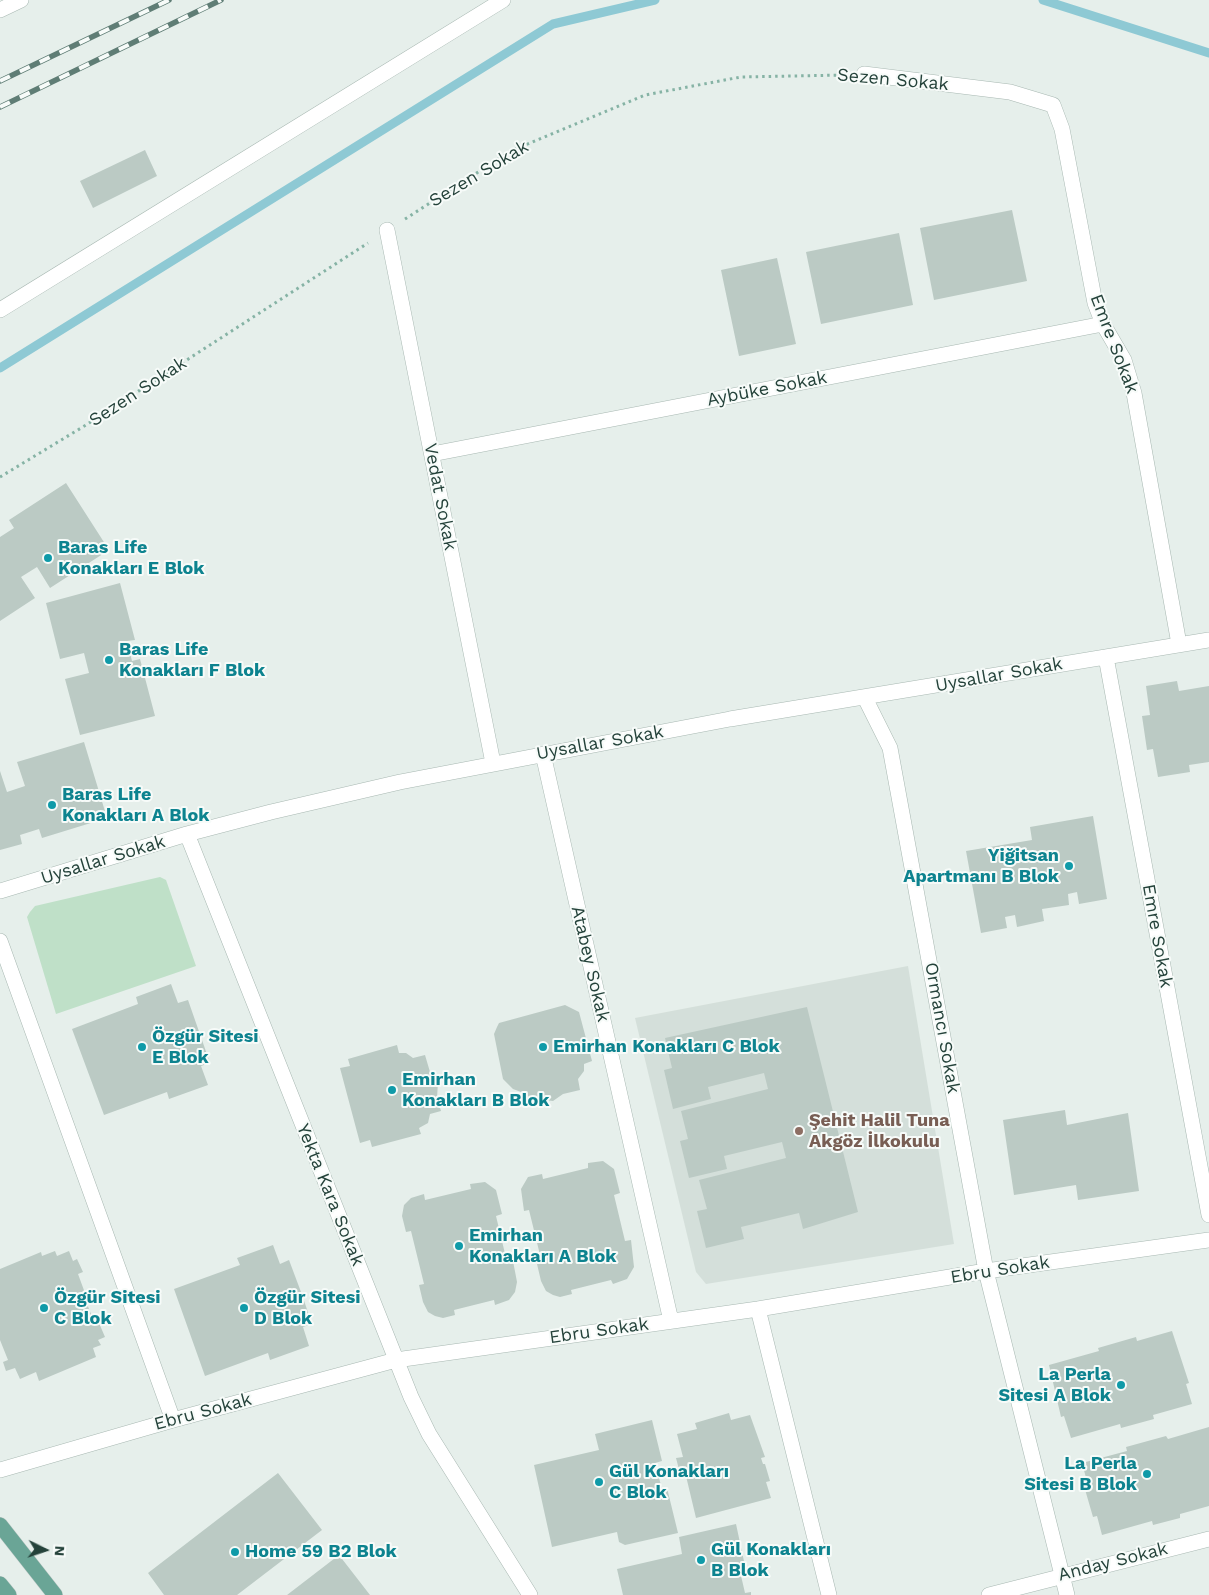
<!DOCTYPE html>
<meta charset="utf-8">
<style>
body{margin:0}
#map{position:relative;width:1209px;height:1595px;overflow:hidden;background:#e6efeb;font-family:"Work Sans",sans-serif}
canvas{display:block}
.north{position:absolute;left:20px;top:1525px;width:50px;height:50px;-webkit-text-stroke:4px #f7fbf9;paint-order:stroke;rotate:94deg;font-size:14px;font-weight:700;line-height:20px;text-align:center;color:#24423a}
.north::after{content:'';display:block;margin:auto;width:18px;height:22px;background:#24423a;clip-path:polygon(50% 0,100% 100%,50% 72%,0 100%)}
</style>
<div id="map">
<canvas width="1209" height="1595"></canvas>
<div class="north">N</div>
</div>
<script>
const context = document.querySelector('canvas').getContext('2d');
context.lineJoin = 'round';
function fillPath(path, color) {
  context.fillStyle = color;
  context.fill(path, 'evenodd');
}
function shape(rows) {
  const path = new Path2D();
  for (const r of rows) {
    path.moveTo(r[0], r[1]);
    for (let i = 2; i < r.length; i += 2) path.lineTo(r[i], r[i + 1]);
  }
  return path;
}
function trace(path, color, width, dash) {
  context.strokeStyle = color;
  context.lineWidth = width;
  context.lineCap = dash ? 'butt' : 'round';
  context.setLineDash(dash || []);
  context.stroke(path);
}
function write(font, color, halo, rows, align = 'center') {
  context.font = font + ' "Work Sans",sans-serif';
  context.lineWidth = 4;
  context.setLineDash([]);
  context.textBaseline = 'middle';
  context.strokeStyle = halo;
  context.fillStyle = color;
  for (const [text, x, y, turn = 0] of rows) {
    context.save();
    context.translate(x, y);
    context.rotate((+turn || 0) * Math.PI / 180);
    context.textAlign = isNaN(turn) ? turn : align;
    if (halo) context.strokeText(text, 0, 0);
    context.fillText(text, 0, 0);
    context.restore();
  }
}
fillPath(shape([
 [908,966,954,1244,706,1284,696,1272,635,1018]
]), '#d4dfda');
fillPath(shape([
 [160,877,166,880,196,966,56,1014,27,917,30,912,35,906]
]), '#bfe0c8');
trace(shape([
 [1043,0,1209,53],
 [0,368,553,24,655,0]
]), '#8ec9d4', 9);
fillPath(shape([
 [145,150,157,176,93,208,80,181],
 [1012,210,1027,281,934,300,920,228],
 [899,233,913,305,821,324,806,252],
 [777,258,796,344,739,356,721,270],
 [66,483,109,550,50,588,37,567,21,577,35,598,0,621,0,537,14,528,9,520],
 [120,583,135,640,127,641,132,661,140,659,155,716,80,735,65,679,89,673,84,653,60,659,46,603],
 [1177,681,1179,691,1209,686,1209,762,1189,765,1190,772,1158,777,1153,749,1147,750,1142,716,1150,715,1146,686],
 [84,742,107,818,42,838,39,829,20,835,22,844,0,850,0,771,7,792,25,786,17,762],
 [1093,816,1107,899,1079,904,1077,892,1068,894,1069,905,1042,909,1044,921,1017,927,1015,915,1005,917,1007,928,981,933,966,851,1032,840,1030,827],
 [171,984,178,1003,188,1000,210,1063,201,1066,208,1085,169,1099,167,1092,104,1115,72,1029,138,1004,136,997],
 [565,1005,579,1012,592,1061,584,1064,584,1071,578,1079,580,1090,563,1094,553,1101,537,1099,523,1102,521,1092,513,1089,503,1079,494,1034,497,1027,499,1023],
 [807,1007,858,1212,803,1229,799,1213,741,1227,744,1239,706,1248,697,1211,707,1209,699,1180,786,1158,782,1142,724,1156,727,1169,689,1178,680,1141,688,1139,681,1111,768,1089,764,1073,708,1087,711,1099,673,1109,664,1070,672,1068,665,1038],
 [397,1045,399,1053,406,1053,413,1058,425,1055,430,1072,438,1082,437,1098,441,1111,430,1114,428,1123,419,1128,421,1134,372,1147,370,1140,360,1143,340,1068,350,1066,348,1059],
 [1065,1110,1067,1125,1128,1113,1139,1191,1078,1200,1076,1185,1014,1195,1003,1120],
 [603,1161,614,1169,620,1193,614,1195,625,1241,631,1240,634,1267,627,1279,613,1284,611,1280,571,1290,572,1294,560,1297,553,1295,546,1291,541,1281,537,1264,542,1263,529,1210,524,1211,521,1189,528,1177,542,1174,543,1179,588,1168,588,1163],
 [485,1182,496,1190,502,1214,496,1216,507,1262,513,1261,517,1282,515,1292,509,1300,495,1305,494,1300,454,1310,455,1315,443,1318,435,1316,428,1312,423,1302,419,1285,424,1284,411,1231,406,1232,402,1216,404,1205,411,1198,424,1194,425,1200,471,1189,470,1184],
 [273,1245,280,1264,289,1260,301,1292,312,1324,303,1327,309,1346,270,1360,268,1353,205,1376,174,1289,240,1265,237,1258],
 [55,1251,57,1256,69,1251,73,1261,77,1259,83,1272,78,1274,85,1293,83,1294,95,1324,99,1323,105,1337,98,1340,101,1345,93,1348,96,1357,39,1381,36,1372,20,1379,15,1368,6,1371,3,1362,8,1360,0,1340,0,1269,41,1252,42,1256],
 [1172,1331,1189,1383,1186,1384,1192,1404,1153,1415,1154,1419,1121,1428,1120,1424,1071,1438,1064,1416,1061,1417,1049,1365,1099,1351,1098,1348,1136,1337,1137,1341],
 [729,1413,731,1420,750,1415,765,1457,761,1458,763,1464,765,1464,770,1481,766,1482,771,1498,696,1518,686,1476,681,1477,676,1458,683,1457,677,1434,697,1429,695,1423],
 [652,1420,662,1461,655,1463,662,1489,667,1488,678,1533,625,1545,619,1542,617,1532,552,1547,534,1465,599,1450,595,1434],
 [1209,1427,1209,1506,1180,1514,1180,1518,1153,1525,1152,1521,1102,1535,1097,1516,1093,1517,1084,1486,1088,1485,1082,1463,1127,1451,1126,1447,1166,1436,1168,1439],
 [278,1473,322,1530,237,1595,164,1595,148,1573],
 [736,1524,745,1566,739,1567,745,1593,751,1592,751,1595,623,1595,617,1569,682,1554,679,1537],
 [339,1555,370,1595,287,1595]
]), '#bbcac4');
const minor = shape([
 [0,10,21,0],
 [864,74,1010,92,1053,105,1062,129,1095,303,1103,324,1124,360,1134,393,1179,644],
 [387,230,493,763],
 [0,310,503,0],
 [432,454,1103,324],
 [1106,657,1209,1215],
 [865,698,890,748,986,1271,1067,1595],
 [543,754,671,1321],
 [187,834,411,1397,429,1434,530,1595],
 [0,891,187,834,271,812,400,782,730,719,1209,640],
 [0,941,173,1420],
 [758,1309,829,1595],
 [0,1470,173,1420,396,1360,758,1309,986,1271,1209,1240],
 [989,1595,1209,1539]
]);
const major = shape([
 [0,1525,55,1595],
 [0,1584,9,1595]
]);
trace(minor, '#a8b8b2', 16);
trace(major, '#c2cac8', 16);
trace(shape([
 [405,219,511,151,645,95,741,77,843,75],
 [0,477,86,425,368,243]
]), '#86b3a5', 3, [2.5, 4]);
trace(minor, '#fff', 15);
trace(major, '#6aa596', 15);
const rail = shape([
 [0,81,169,0],
 [0,107,221,0]
]);
trace(rail, '#5f7d75', 5.5);
trace(rail, '#f7fbf9', 4, [11]);
for (const [x, y, r, color] of [
 [48,558,5,"#0f9aa8"],
 [109,660,5,"#0f9aa8"],
 [52,805,5,"#0f9aa8"],
 [1069,866,5,"#0f9aa8"],
 [142,1047,5,"#0f9aa8"],
 [543,1047,5,"#0f9aa8"],
 [392,1090,5,"#0f9aa8"],
 [799,1131,5,"#8d6e63"],
 [459,1246,5,"#0f9aa8"],
 [44,1308,5,"#0f9aa8"],
 [244,1308,5,"#0f9aa8"],
 [1121,1385,5,"#0f9aa8"],
 [1147,1474,5,"#0f9aa8"],
 [599,1482,5,"#0f9aa8"],
 [235,1552,5,"#0f9aa8"],
 [701,1560,5,"#0f9aa8"]
]) {
  const dot = new Path2D();
  dot.arc(x, y, r, 0, 2 * Math.PI);
  context.fillStyle = color;
  context.fill(dot);
  trace(dot, '#f7fbf9', 2);
}
write('18px', '#24423a', '#f7fbf9', [
 ["Sezen Sokak",893,80,5],
 ["Sezen Sokak",479,174,-31],
 ["Emre Sokak",1114,344,69],
 ["Aybüke Sokak",767,389,-11],
 ["Sezen Sokak",138,392,-33],
 ["Vedat Sokak",440,497,79],
 ["Uysallar Sokak",999,675,-10],
 ["Uysallar Sokak",600,743,-10],
 ["Uysallar Sokak",103,860,-17],
 ["Emre Sokak",1157,936,80],
 ["Atabey Sokak",590,964,77],
 ["Ormancı Sokak",942,1028,80],
 ["Yekta Kara Sokak",330,1195,68],
 ["Ebru Sokak",1000,1270,-9],
 ["Ebru Sokak",599,1331,-8],
 ["Ebru Sokak",203,1412,-15],
 ["Anday Sokak",1113,1562,-14]
]);
write('bold 18px', '#0d838f', '#f7fbf9', [
 ["Baras Life",58,548],
 ["Konakları E Blok",58,569],
 ["Baras Life",119,650],
 ["Konakları F Blok",119,671],
 ["Baras Life",62,795],
 ["Konakları A Blok",62,816],
 ["Yiğitsan",1059,856,"right"],
 ["Apartmanı B Blok",1059,877,"right"],
 ["Özgür Sitesi",152,1037],
 ["E Blok",152,1058],
 ["Emirhan Konakları C Blok",553,1047],
 ["Emirhan",402,1080],
 ["Konakları B Blok",402,1101],
 ["Emirhan",469,1236],
 ["Konakları A Blok",469,1257],
 ["Özgür Sitesi",54,1298],
 ["C Blok",54,1319],
 ["Özgür Sitesi",254,1298],
 ["D Blok",254,1319],
 ["La Perla",1111,1375,"right"],
 ["Sitesi A Blok",1111,1396,"right"],
 ["La Perla",1137,1464,"right"],
 ["Sitesi B Blok",1137,1485,"right"],
 ["Gül Konakları",609,1472],
 ["C Blok",609,1493],
 ["Gül Konakları",711,1550],
 ["B Blok",711,1571],
 ["Home 59 B2 Blok",245,1552]
], 'left');
write('bold 18px', '#785e54', '#f7fbf9', [
 ["Şehit Halil Tuna",809,1121],
 ["Akgöz İlkokulu",809,1142]
], 'left');
</script>
